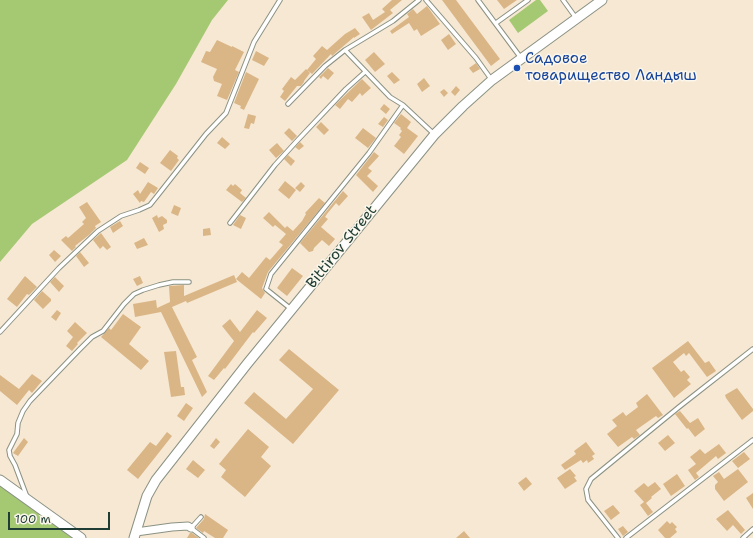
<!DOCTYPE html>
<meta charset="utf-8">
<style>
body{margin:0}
#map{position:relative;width:753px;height:538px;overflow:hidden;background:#f7e8d3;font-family:"Shantell Sans",sans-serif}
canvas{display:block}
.scale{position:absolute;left:8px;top:512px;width:102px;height:18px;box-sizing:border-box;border:2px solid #1f3d34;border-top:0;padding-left:5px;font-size:12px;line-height:14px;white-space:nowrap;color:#1f3d34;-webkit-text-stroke:3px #fbf7ec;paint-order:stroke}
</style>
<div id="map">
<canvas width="753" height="538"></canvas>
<div class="scale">100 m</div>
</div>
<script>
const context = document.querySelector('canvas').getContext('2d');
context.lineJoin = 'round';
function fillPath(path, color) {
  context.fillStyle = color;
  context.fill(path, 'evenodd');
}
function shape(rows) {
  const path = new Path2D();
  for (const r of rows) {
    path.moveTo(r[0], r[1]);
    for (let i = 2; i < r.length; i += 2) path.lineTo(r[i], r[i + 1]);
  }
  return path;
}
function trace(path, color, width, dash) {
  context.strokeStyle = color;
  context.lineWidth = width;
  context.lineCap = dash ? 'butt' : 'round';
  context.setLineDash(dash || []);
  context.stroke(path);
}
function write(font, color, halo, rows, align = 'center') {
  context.font = font + ' "Shantell Sans",sans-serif';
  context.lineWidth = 3;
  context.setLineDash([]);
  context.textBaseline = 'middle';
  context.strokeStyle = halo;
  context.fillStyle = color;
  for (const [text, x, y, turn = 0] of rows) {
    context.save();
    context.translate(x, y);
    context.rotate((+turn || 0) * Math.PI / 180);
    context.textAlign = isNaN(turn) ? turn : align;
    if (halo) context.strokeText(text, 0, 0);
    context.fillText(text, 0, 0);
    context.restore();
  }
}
fillPath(shape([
 [0,0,228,0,212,20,176,84,127,160,32,224,0,262],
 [536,0,540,0,548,11,518,33,509,20],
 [0,480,81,538,0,538]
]), '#a5c973');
fillPath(shape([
 [392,0,402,0,390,10,393,13,371,30,362,17,369,13,373,20,385,12,382,9],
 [442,0,456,0,500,59,491,66],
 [497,0,517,0,504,9],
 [427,6,440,24,421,36,417,29,414,31,409,23,392,34,390,31,409,17,407,14,413,9,417,14],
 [355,28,360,34,354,38,354,37,332,56,331,54,314,72,312,74,307,70,316,59,313,56,322,46,327,50,345,34],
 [449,34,456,44,448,50,441,40],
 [217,40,232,47,232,46,244,52,235,70,239,72,227,100,217,96,222,84,214,81,213,77,217,69,201,62,206,51,210,52],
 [256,51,269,58,264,66,252,60],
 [374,52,385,64,375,72,365,60],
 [476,63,480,69,473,73,469,68],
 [328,68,334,73,328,80,323,76,321,79,319,77],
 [306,69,310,73,304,81,304,82,301,86,297,86,285,101,280,97,284,91,282,89,291,77,295,80],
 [246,72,259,79,244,110,240,108,241,106,234,103],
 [392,72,400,80,394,84,387,76],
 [424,78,430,86,422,92,417,84],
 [362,79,371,88,362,96,360,93,352,102,348,99,340,109,335,105],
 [456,86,460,90,455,96,451,92],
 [444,89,448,93,444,97,440,92],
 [384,104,390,109,386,114,380,109],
 [248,114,256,116,254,124,251,123,249,129,244,128],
 [401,114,411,122,407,128,418,136,404,154,394,146,401,137,399,135,402,131,400,129,401,128,394,123],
 [384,117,388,120,383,127,378,124],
 [321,122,329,130,324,135,316,127],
 [289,128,297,136,292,141,284,133],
 [363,128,376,138,368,148,355,138],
 [222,137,230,144,225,149,217,143],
 [300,142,304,146,299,150,295,147],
 [277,143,284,151,276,158,269,150],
 [170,150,178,156,177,158,179,160,171,171,160,163],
 [374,152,379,156,368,168,372,171,367,176,378,186,373,192,356,175],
 [288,155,295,161,291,166,284,159],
 [140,162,149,168,145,174,136,168],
 [285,181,296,190,289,199,278,190],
 [148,182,158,188,154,194,151,192,144,202,141,201,140,203,133,194,138,190,140,194],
 [301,182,305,186,300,192,295,188],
 [231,184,233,186,235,184,242,190,240,193,246,198,242,202,226,190],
 [343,191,348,196,339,206,336,203,327,214,325,217,328,219,321,227,335,239,329,246,322,240,314,248,313,251,309,252,300,243],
 [319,198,325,203,268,272,262,288,265,293,261,299,236,279,242,272,249,278,266,257,270,260,283,245,279,242,286,234,275,225,273,227,263,218,269,212,285,228,287,226,293,231,302,221,306,214,305,213],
 [87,202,101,222,95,226,96,228,89,235,75,246,76,247,72,251,61,240,66,236,68,238,84,224,82,222,86,218,79,207],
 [174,205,181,208,178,216,171,213],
 [157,215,158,218,162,216,167,220,167,223,163,225,164,229,159,232,152,218],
 [240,215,246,218,241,229,233,225],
 [120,221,123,226,113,233,110,227],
 [210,228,211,235,203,236,203,229],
 [101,233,111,247,107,250,103,246,100,249,93,240],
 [144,238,148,245,137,249,134,243],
 [54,250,61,256,55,262,49,255],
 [80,252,89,263,84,267,76,256],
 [292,268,303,276,287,296,277,288],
 [234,275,237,282,187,303,186,301,172,307,197,357,192,360,207,392,202,397,161,312,135,317,133,304,156,300,157,308,170,302,169,286,184,285,184,296],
 [25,276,37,287,29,295,27,294,17,307,7,299],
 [140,276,143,283,137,286,133,279],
 [55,277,64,286,59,292,50,282],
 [42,291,51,299,51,301,43,309,34,300],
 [57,310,61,313,56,321,51,317],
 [257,310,267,318,254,333,253,332,225,369,224,368,214,380,208,376,234,341,222,326,230,319,240,332],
 [123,314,141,327,129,344,149,361,141,370,101,337,109,328,111,330],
 [75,322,87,333,77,343,78,344,72,351,66,346,73,337,67,331],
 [688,341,705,363,709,361,716,371,707,377,689,353,686,356,684,353,673,362,681,372,684,370,690,377,687,380,691,384,674,398,652,368],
 [289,349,339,390,293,444,244,403,254,392,286,419,313,389,279,360],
 [176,351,181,387,184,387,185,395,171,397,164,352],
 [32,374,42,381,32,393,29,390,17,405,0,391,0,375,19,389],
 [737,388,753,409,753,411,742,420,726,398,725,395],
 [647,394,663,415,658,418,656,416,636,430,640,435,634,439,632,437,618,447,607,434,617,426,612,420,623,412,626,416,638,407,636,403],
 [186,403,193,408,184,421,177,416],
 [680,411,690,423,698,418,705,429,695,437,688,428,687,429,675,414],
 [248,429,269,447,261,457,271,466,245,497,221,477,226,470,219,464],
 [167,432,172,436,138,479,127,470,150,442,156,446],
 [668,435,675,443,665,451,658,443],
 [24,438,28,442,18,456,13,453],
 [216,438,220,442,214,449,210,446],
 [586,442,595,454,592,456,594,459,588,463,587,460,583,463,581,460,565,470,561,465,576,454,574,451],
 [719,444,726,453,718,459,716,456,696,473,699,477,695,480,688,470,696,464,690,457,700,449,705,454],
 [744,452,750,459,738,468,732,461],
 [193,460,205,470,198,478,186,469],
 [570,469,576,476,574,477,577,481,565,489,557,478],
 [738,469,748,482,724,501,715,489,715,485,718,482,713,476,719,472,724,479],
 [677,474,685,486,671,496,663,484],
 [526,477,532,484,524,491,518,483],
 [655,482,661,489,651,497,652,498,646,503,653,512,648,516,640,505,644,502,634,491,644,483,648,487],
 [753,493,753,509,746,498],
 [613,505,620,513,611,520,604,511],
 [728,510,745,530,741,534,733,525,727,531,716,519],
 [205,514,228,530,223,538,215,538,204,531,203,533,196,528,204,519],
 [667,521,670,524,672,522,677,527,675,529,677,532,670,538,665,538,658,530],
 [623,526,628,532,623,536,618,529],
 [464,531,470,538,456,538],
 [190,533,192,533,199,538,187,538]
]), '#dab687');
const service = shape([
 [426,0,476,58,491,79],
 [478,0,521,58],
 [563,0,576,18],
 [496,23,528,0],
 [345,50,390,97,403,105,434,134],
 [288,104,325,66,345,50,393,21,419,0],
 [230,223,275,165,295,143,346,89,365,72],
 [291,309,266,289,271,274,369,153,403,105],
 [0,332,59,268,98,231,121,216,139,210,150,205,158,195,206,134,226,113,254,42,280,0],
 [27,497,15,465,10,456,9,450,17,434,18,423,23,411,30,401,79,350,92,337,103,331,124,304,134,294,143,290,159,285,173,282,189,282],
 [201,517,191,528,204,538],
 [618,538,588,500,586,489,591,479,679,407,753,349],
 [626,538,753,440],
 [743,538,753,529]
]);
const minor = shape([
 [136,532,172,527,188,526,191,528]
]);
const tertiary = shape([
 [0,480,81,538],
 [134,538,147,496,156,480,247,364,435,134,463,106,492,80,602,0]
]);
trace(service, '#8b9284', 5.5);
trace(minor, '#8b9284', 9);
trace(tertiary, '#8b9284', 11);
trace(service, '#fff', 3.5);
trace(minor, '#fff', 7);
trace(tertiary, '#fff', 9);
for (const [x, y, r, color] of [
 [517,68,4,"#1a4fb4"]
]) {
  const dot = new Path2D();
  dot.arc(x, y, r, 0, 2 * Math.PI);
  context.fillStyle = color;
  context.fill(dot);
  trace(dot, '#fbf7ec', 1.5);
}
write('15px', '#164399', '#fbf7ec', [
 ["Садовое",525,59],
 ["товарищество Ландыш",525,76]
], 'left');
write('15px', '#1f3d34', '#fbf7ec', [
 ["Bittirov Street",342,247,-51]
]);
</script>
